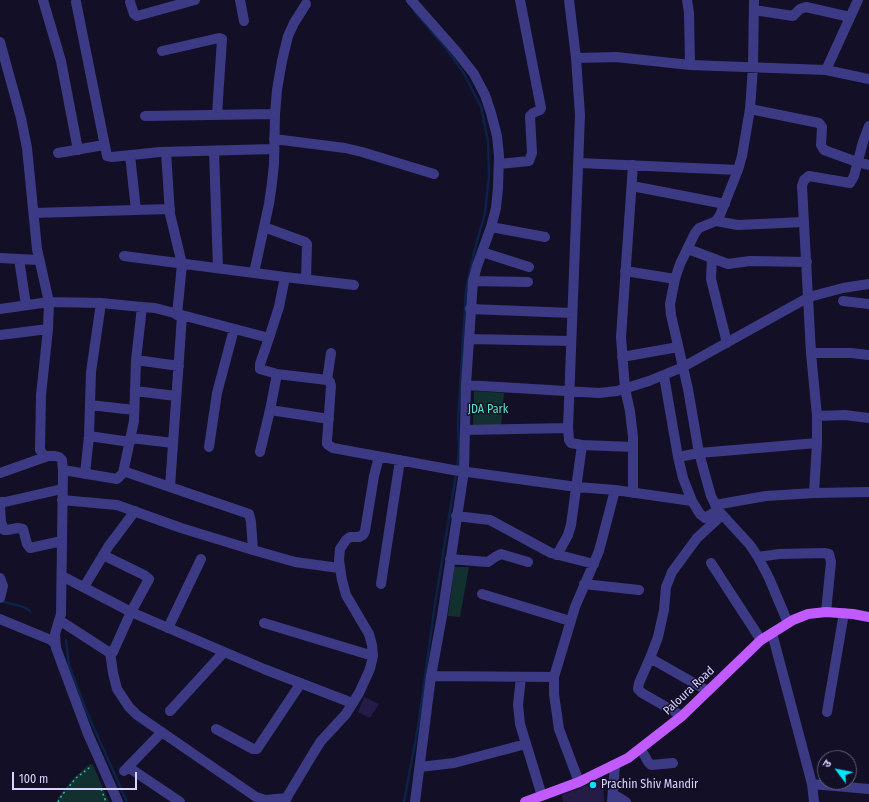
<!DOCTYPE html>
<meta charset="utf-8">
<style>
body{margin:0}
#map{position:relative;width:869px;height:802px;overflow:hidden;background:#130f26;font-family:"Fira Sans Condensed","Noto Sans Devanagari",sans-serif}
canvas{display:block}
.north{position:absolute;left:817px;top:750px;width:40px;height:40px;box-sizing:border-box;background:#130f26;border:1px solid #625e7d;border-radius:50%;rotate:302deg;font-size:11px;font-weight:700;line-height:16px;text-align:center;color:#d9d4ff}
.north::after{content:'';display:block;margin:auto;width:14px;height:18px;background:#00e5ff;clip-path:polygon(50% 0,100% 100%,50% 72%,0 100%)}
.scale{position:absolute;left:12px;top:772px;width:125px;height:18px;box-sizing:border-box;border:2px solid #d9d4ff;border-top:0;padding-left:5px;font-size:12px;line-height:14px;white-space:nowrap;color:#d9d4ff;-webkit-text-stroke:3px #130f26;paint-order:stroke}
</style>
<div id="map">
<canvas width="869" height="802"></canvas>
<div class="north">उ</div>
<div class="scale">100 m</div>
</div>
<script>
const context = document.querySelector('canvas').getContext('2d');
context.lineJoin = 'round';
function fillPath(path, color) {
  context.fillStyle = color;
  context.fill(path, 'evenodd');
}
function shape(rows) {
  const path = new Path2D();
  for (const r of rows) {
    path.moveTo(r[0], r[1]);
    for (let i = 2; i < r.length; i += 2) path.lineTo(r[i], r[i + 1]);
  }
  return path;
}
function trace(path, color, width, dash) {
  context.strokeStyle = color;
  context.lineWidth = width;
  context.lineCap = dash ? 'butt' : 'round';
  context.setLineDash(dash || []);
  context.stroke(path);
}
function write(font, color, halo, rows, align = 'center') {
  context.font = font + ' "Fira Sans Condensed",sans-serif';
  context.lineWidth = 3;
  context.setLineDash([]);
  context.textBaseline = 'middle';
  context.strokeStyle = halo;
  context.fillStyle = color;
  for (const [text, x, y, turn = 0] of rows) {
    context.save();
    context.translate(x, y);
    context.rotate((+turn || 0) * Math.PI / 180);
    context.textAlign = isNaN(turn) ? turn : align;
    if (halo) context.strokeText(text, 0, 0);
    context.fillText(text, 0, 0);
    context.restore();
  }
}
fillPath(shape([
 [474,391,504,393,501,427,473,427],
 [454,567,469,567,460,617,448,616],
 [91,764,93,765,109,802,56,802,60,795,73,779,87,766]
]), '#12302f');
trace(shape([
 [414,11,448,51,463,72,481,107,488,141,489,176,485,213,474,252,466,290,458,421,459,450,457,469],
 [0,601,24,607,30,611],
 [66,640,69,665,72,673,86,710,127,802],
 [404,802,418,727,435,604,456,474]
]), '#0c2248', 2.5);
fillPath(shape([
 [364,697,379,704,370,718,358,712],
 [603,777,604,802,563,802,562,795,581,788]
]), '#241b47');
trace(shape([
 [101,789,106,802],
 [58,802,62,795,76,778,89,768,92,767]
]), '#2fb8b0', 1.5, [2, 3]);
trace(shape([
 [43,0,61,61,78,150],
 [240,0,244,21],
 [411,0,456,51,474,74,485,95,491,113,497,136,499,156,498,188,496,208,491,227,477,266,473,281,466,385,464,471,442,616,431,676,415,802],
 [687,0,689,13,690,65],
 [754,0,753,67,750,109,742,156,738,170,720,215,716,221,699,228,695,233,680,264,675,279,670,304,671,315,688,389,699,453,711,496,718,510,750,545,758,557,769,578,788,623],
 [76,2,107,156,112,157,160,152,274,149],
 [130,2,134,14,137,16,195,0],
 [754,10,793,16,800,9,806,7,850,17],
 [0,42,21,118,27,148,37,249,49,302,48,329,41,395,40,450,44,456,55,456,59,457,62,460,63,470,61,614,55,634,56,648,88,734,118,802],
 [162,51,219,38,222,39,217,114],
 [576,58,616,57,690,65,826,70,869,79],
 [826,70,858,0],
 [750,109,819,123,822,127,821,145,824,150,857,162,869,165],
 [145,116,275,114],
 [274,139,345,148,362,152,434,174],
 [214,151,218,268],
 [166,152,170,214,182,264,177,315],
 [58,153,104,145],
 [130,155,136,210],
 [579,163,738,170],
 [499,164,529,161,532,153,530,116,533,113,540,110,541,108,520,0],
 [632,186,725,204],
 [34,213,170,209],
 [716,221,738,225,804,222],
 [264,227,305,242,307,244,306,279],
 [491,227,545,237],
 [688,249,728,264,750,261,807,262],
 [482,252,529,267],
 [124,256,254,273],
 [0,258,38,260],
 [712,258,711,279,727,343],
 [19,259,26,305],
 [625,271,675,279],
 [285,277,354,285],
 [473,281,528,282],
 [843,301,869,304],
 [0,309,49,302,101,303,142,307,155,308,269,338,260,364,260,369,277,374,327,380,330,382,331,386,327,441,327,444,333,448,453,470,577,487,615,490,692,501],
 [470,309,572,313],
 [182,316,170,487,249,514,251,522,253,550,295,562,339,568],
 [0,335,48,329],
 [269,338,279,307,285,277,254,273,269,204,272,183,274,164,275,114,277,90,282,61,288,36,294,23,306,4],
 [469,339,571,341],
 [811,353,851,353,869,355],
 [622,357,678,347],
 [136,360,179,366],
 [277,374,270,410,329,419],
 [664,376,678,457,699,453,817,443],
 [327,380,331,353],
 [466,385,599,393,617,391,649,381,683,367,809,297,843,288,869,284],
 [135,391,176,396],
 [90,405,134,410],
 [817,416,845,415,869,418],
 [568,428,580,115,576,58,569,0],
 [465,430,568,428,569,440,571,443,582,445],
 [89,436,130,442],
 [131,438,173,443],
 [209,447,217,393,234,329],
 [633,447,633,493],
 [260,452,270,410],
 [678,457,683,478,692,501,700,514,705,518,718,510],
 [63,470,117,479,123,473,126,472,170,487],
 [0,473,48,456],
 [123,473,134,421,136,360,142,307],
 [85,474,89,436,91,372,101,303],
 [814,493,817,443,817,416,811,353,802,186,804,180,809,176,850,183,854,176,863,142,869,126],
 [62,500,117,505,181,528,253,550],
 [0,502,5,502,62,489],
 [0,505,1,522,4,530,7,530,18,528,23,529,27,544,30,548,62,541],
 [715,505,766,496,814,493,869,492],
 [456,516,490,520,551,553,594,564],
 [557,555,568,535,571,525,582,445,633,447,633,437,630,411,625,389,621,337,633,165],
 [758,557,779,554,824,553,829,554,831,562,826,612],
 [450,559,488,562,495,557,501,554,528,562],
 [711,563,761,640],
 [62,576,131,612,264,669,352,703],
 [0,578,3,586,0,598],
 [381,584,400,460],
 [584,584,639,590],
 [84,587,108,547,135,511],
 [482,594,570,621],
 [0,619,51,640,56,645],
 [59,620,107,651,113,652,131,612,149,579,144,575,103,555],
 [264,623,373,656],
 [168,628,201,559],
 [772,633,812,784,814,802],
 [110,652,113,673,117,689,129,707,137,715,256,797,265,800,287,798],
 [650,658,708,691],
 [431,676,554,677],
 [521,677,518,705,520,724,542,796],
 [170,711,224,652],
 [827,712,844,613],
 [682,716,642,693,638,689,639,683,650,658,658,637,664,610,666,587,672,572,697,538,722,515],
 [216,729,253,749,257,749,301,683],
 [641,749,648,762,651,765,673,763],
 [128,767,180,802],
 [420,767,454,763,526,744],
 [124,771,162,732],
 [579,782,559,729,554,694,554,677,575,607,599,551,615,490],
 [812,784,869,789],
 [613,794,626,802],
 [284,802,314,752,321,741,346,714,359,693,370,669,373,656,372,645,369,634,346,595,342,580,339,560,340,549,346,540,350,537,359,537,363,535,365,531,374,476,379,457],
 [612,802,615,765]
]), '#3d3a85', 10);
trace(shape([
 [525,802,579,782,628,758,682,716,761,640,793,620,808,614,826,612,853,614,869,617]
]), '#c25bff', 10);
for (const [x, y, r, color] of [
 [593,785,4,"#00e5ff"]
]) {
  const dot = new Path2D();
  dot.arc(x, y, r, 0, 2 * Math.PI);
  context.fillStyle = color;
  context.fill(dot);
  trace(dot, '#130f26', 1.5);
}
write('12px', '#5fe0c0', '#130f26', [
 ["JDA Park",488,410]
]);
write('12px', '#d9d4ff', '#130f26', [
 ["Paloura Road",689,691,-43]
]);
write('12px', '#d9d4ff', '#130f26', [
 ["Prachin Shiv Mandir",601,785]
], 'left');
</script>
